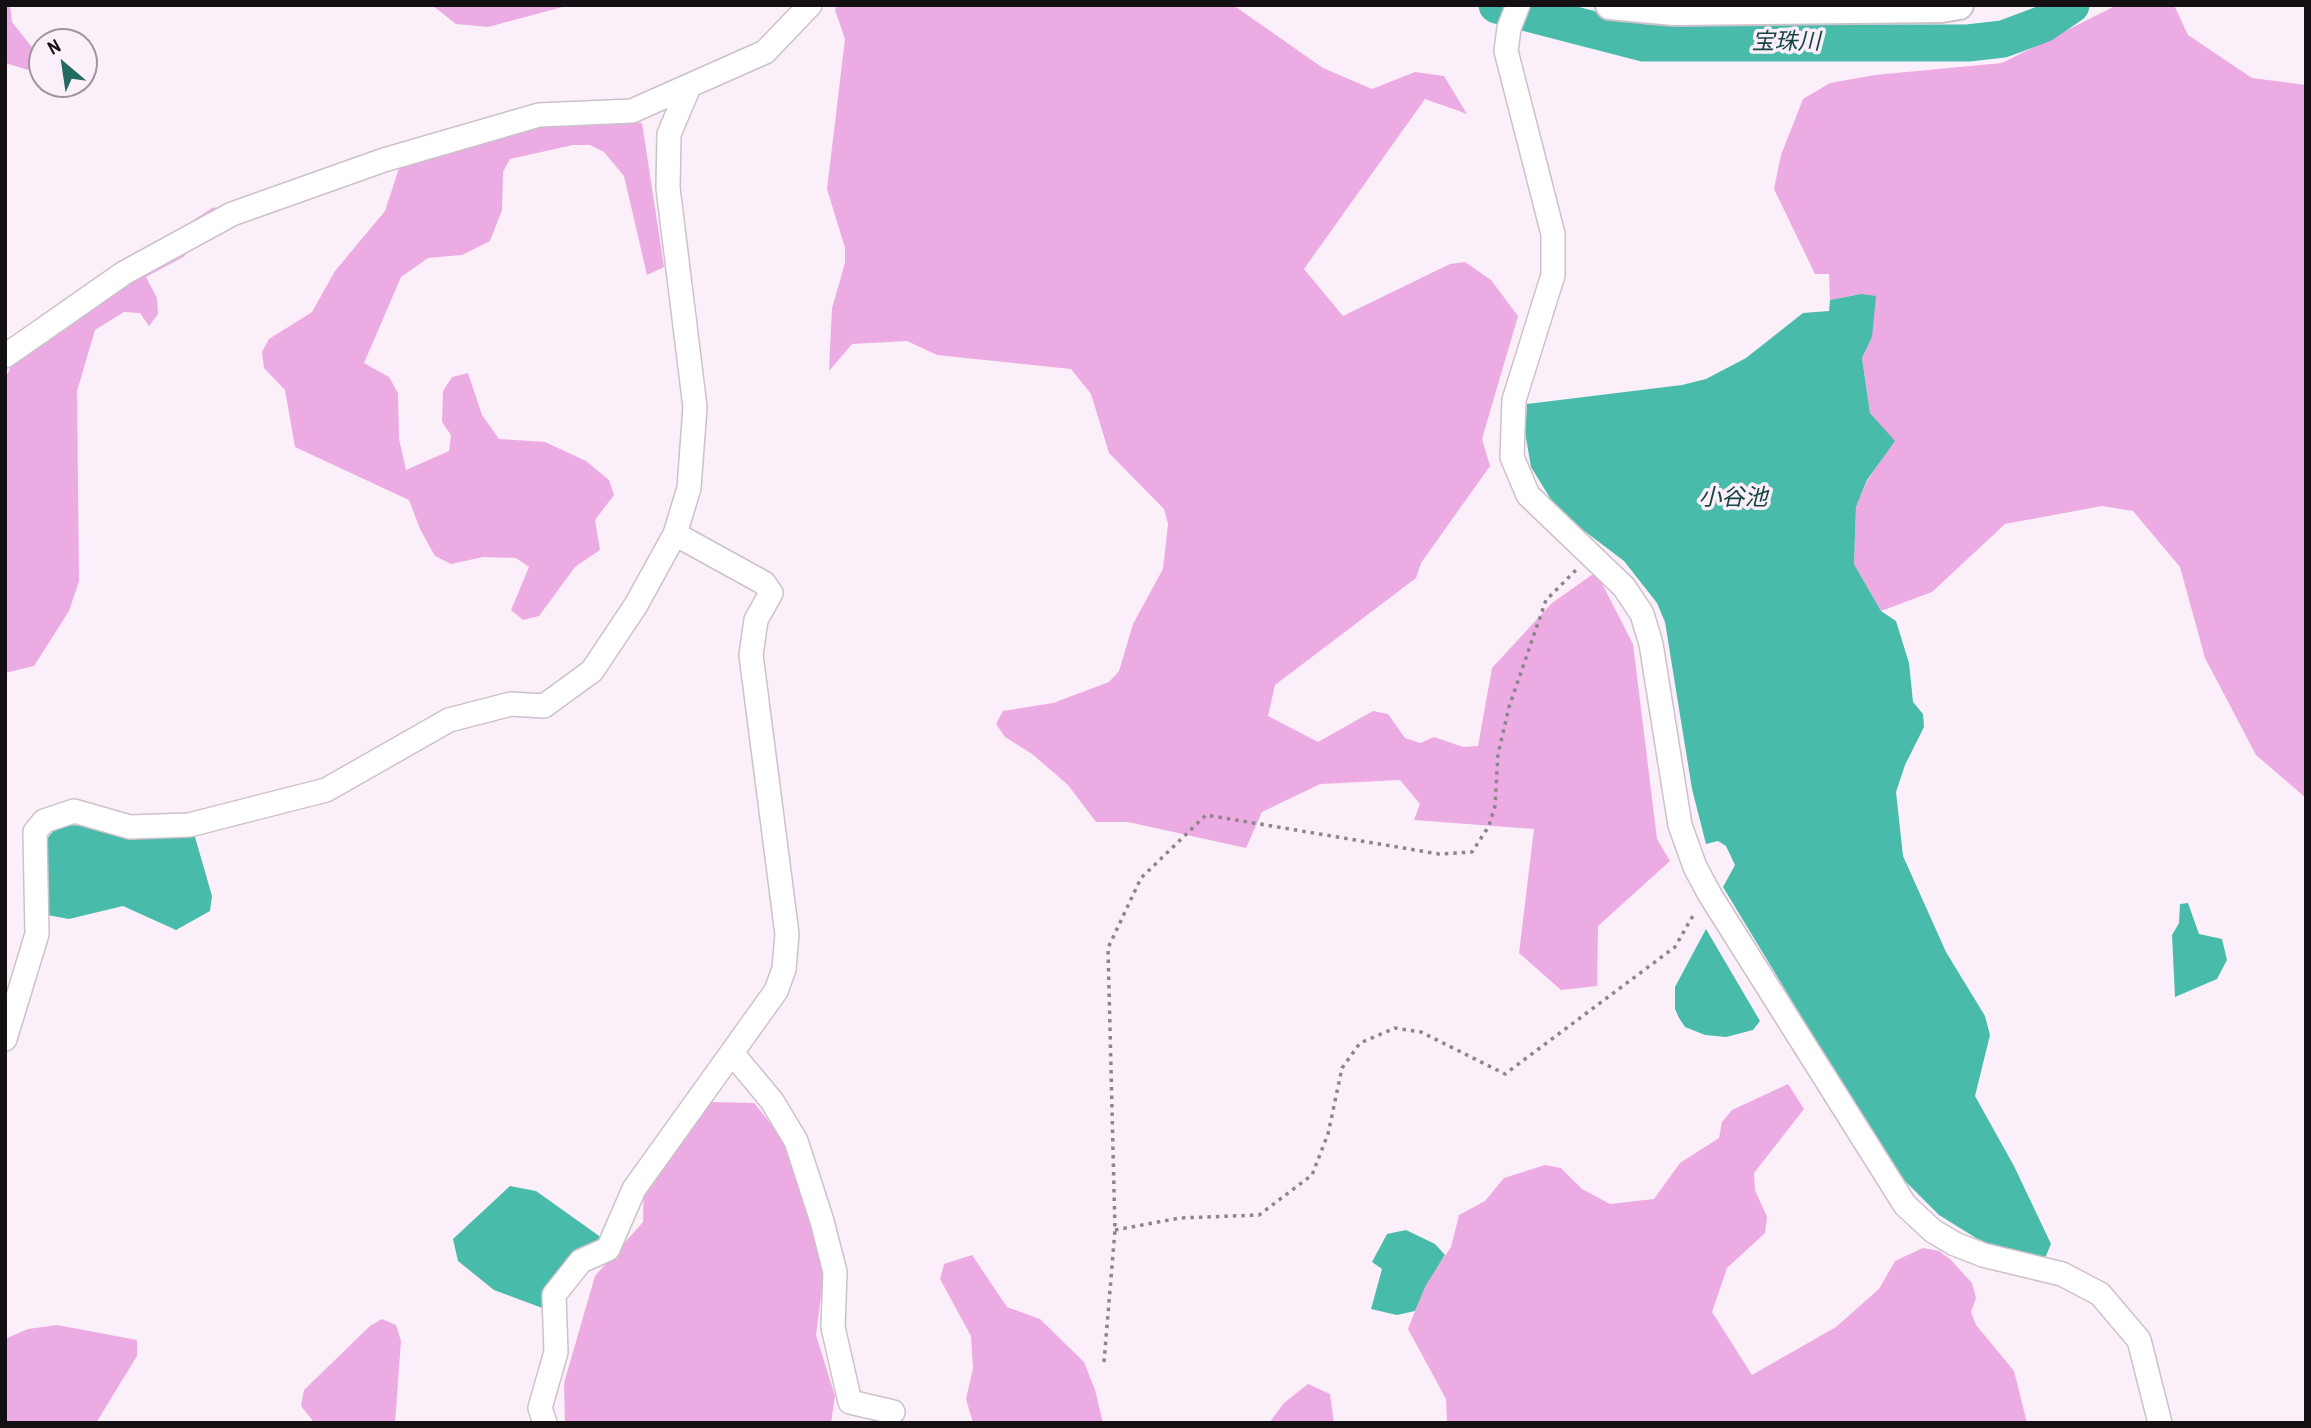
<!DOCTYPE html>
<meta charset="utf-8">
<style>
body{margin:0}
#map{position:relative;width:2311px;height:1428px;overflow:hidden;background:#fbeff9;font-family:"Archivo Narrow",sans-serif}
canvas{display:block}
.frame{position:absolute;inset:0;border:7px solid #130f13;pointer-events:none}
.north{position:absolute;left:28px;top:28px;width:70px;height:70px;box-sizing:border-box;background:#fbeff9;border:2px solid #9e959d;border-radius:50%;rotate:331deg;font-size:19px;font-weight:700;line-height:28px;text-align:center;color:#130f13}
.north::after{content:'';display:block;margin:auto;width:24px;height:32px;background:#236a61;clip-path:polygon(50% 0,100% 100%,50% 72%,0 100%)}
</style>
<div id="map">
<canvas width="2311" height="1428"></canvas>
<div class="frame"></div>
<div class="north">N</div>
</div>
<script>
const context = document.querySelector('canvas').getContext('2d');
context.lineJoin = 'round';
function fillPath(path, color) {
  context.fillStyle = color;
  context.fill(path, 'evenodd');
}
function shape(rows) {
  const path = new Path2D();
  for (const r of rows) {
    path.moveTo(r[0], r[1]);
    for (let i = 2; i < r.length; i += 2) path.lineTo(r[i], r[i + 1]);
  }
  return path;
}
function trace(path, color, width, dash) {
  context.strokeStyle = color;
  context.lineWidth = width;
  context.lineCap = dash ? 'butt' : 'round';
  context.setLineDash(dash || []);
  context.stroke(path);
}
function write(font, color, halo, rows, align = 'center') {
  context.font = font + ' "Archivo Narrow","Noto Sans JP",sans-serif';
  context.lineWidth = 7;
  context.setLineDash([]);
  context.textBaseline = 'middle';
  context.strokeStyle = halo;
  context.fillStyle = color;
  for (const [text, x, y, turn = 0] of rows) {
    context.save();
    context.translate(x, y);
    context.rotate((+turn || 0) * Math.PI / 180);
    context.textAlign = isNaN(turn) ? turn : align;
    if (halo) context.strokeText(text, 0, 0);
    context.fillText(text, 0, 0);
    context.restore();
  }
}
fillPath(shape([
 [5,5,10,5,12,22,42,60,42,74,5,63],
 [432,5,570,5,488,27,456,24],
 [837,5,1233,5,1323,68,1372,89,1415,72,1444,76,1467,114,1425,99,1304,269,1343,316,1450,264,1465,262,1491,280,1518,316,1482,439,1490,466,1421,563,1416,578,1275,685,1268,716,1318,742,1373,711,1388,714,1405,738,1420,743,1434,737,1463,747,1478,746,1492,668,1552,603,1596,572,1633,644,1657,839,1670,861,1598,926,1597,986,1561,990,1519,953,1534,829,1414,820,1420,804,1400,780,1320,784,1262,812,1246,848,1128,822,1096,822,1068,785,1032,754,1005,737,996,724,1003,711,1053,703,1109,682,1119,671,1133,624,1163,569,1168,524,1164,509,1109,453,1091,394,1071,369,937,355,907,341,852,344,829,371,832,308,845,263,845,248,827,189,845,39,835,10],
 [2117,5,2174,5,2188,35,2252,78,2306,85,2306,798,2256,755,2205,658,2180,567,2133,511,2102,506,2005,524,1932,592,1881,611,1854,564,1856,507,1867,481,1894,441,1870,413,1862,358,1872,337,1861,294,1830,300,1829,274,1815,274,1774,189,1781,155,1803,99,1830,83,1875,75,2002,63],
 [534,122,642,123,664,267,647,275,624,176,604,152,590,145,573,145,510,159,503,172,502,210,490,241,462,255,428,258,401,277,364,363,389,377,398,393,399,439,406,470,449,451,451,435,442,422,443,391,452,377,468,373,482,415,499,439,545,442,586,461,609,480,614,495,595,520,600,550,575,567,539,616,523,620,511,610,529,567,516,558,483,557,451,564,435,556,420,529,409,500,295,447,285,390,264,368,262,352,269,339,312,312,335,271,385,211,400,165],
 [214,207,218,213,177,240,185,256,146,277,157,298,158,314,149,326,140,313,124,312,95,330,77,391,79,581,69,611,34,666,5,673,5,379,32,323],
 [1788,1084,1804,1109,1754,1173,1755,1190,1767,1217,1765,1233,1727,1268,1712,1312,1752,1375,1836,1327,1879,1289,1895,1261,1923,1248,1939,1251,1951,1260,1972,1283,1976,1298,1971,1312,1976,1325,2014,1371,2027,1423,1447,1423,1446,1399,1408,1329,1426,1284,1451,1247,1459,1215,1485,1201,1504,1178,1545,1165,1561,1168,1582,1189,1610,1204,1654,1199,1680,1163,1719,1138,1722,1122,1732,1110],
 [709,1102,754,1103,784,1140,820,1244,824,1274,816,1335,835,1396,831,1423,565,1423,564,1383,595,1276,643,1222,644,1181],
 [972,1255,1007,1307,1040,1319,1084,1362,1095,1390,1103,1423,973,1423,966,1399,973,1368,971,1336,940,1279,944,1264],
 [382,1319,396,1325,401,1341,395,1423,313,1421,301,1406,304,1390,370,1326],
 [57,1325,137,1340,137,1356,96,1423,5,1423,5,1339,28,1329],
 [1308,1384,1330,1394,1334,1423,1269,1423,1284,1403]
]), '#edabe4');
fillPath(shape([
 [1861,294,1876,296,1872,337,1862,358,1870,413,1895,441,1867,480,1856,507,1854,564,1881,611,1896,621,1909,663,1913,702,1923,714,1924,727,1905,765,1896,792,1903,856,1946,952,1985,1016,1990,1035,1975,1096,2014,1166,2051,1244,2045,1258,1994,1246,1976,1238,1939,1215,1895,1171,1723,887,1735,865,1726,846,1718,841,1706,844,1692,789,1665,622,1657,603,1624,561,1558,511,1531,467,1525,432,1527,404,1682,385,1706,379,1746,358,1803,313,1829,311,1830,300],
 [66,825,93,826,149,837,195,837,212,896,210,911,176,930,123,906,69,919,47,915,45,841,56,828],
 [2188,903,2199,934,2222,939,2227,960,2217,979,2175,997,2172,935,2179,923,2180,904],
 [1706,929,1760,1021,1753,1030,1726,1037,1705,1035,1685,1027,1679,1018,1675,1009,1675,987],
 [510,1186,536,1191,609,1243,545,1309,494,1290,458,1261,453,1239],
 [1406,1230,1435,1244,1445,1255,1426,1285,1415,1311,1397,1315,1371,1309,1382,1269,1372,1262,1387,1234]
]), '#48bbab');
trace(shape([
 [1497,5,1644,43,1968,43,2003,39,2043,24,2071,5]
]), '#48bbab', 37);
const minor = shape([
 [1518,5,1509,28,1506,51,1553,234,1553,275,1514,400,1512,457,1528,495,1624,587,1642,614,1651,644,1680,825,1695,867,1710,895,1905,1205,1933,1231,1955,1244,1983,1255,2062,1274,2100,1294,2139,1340,2160,1423],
 [5,356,124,273,232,214,384,160,539,115,632,111,765,52,810,5],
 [5,1039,37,934,35,832,44,821,74,811,130,827,189,825,326,790,449,720,511,704,544,706,592,671,636,605,675,534,689,488,695,407,668,188,669,134,689,87],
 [732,1053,772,1101,796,1141,822,1221,835,1272,833,1327,850,1402,893,1412],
 [545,1423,540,1408,556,1352,554,1295,581,1261,608,1249,634,1189,776,991,784,969,787,934,751,655,756,620,771,593,764,583,675,534]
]);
const major = shape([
 [1610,5,1674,11,1941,8,1959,5]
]);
trace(minor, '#cdc1cb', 26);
trace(major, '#cdc1cb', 32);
trace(shape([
 [1115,1230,1180,1218,1259,1215,1312,1175,1328,1134,1342,1068,1360,1043,1395,1028,1421,1032,1505,1074,1675,947,1695,912],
 [1104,1362,1115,1230,1108,948,1141,878,1206,815,1439,854,1472,852,1489,826,1495,806,1498,754,1509,707,1546,600,1576,570]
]), '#8d848c', 3.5, [3.5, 5]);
trace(minor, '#fff', 23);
trace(major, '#fff', 28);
write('italic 23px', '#13463f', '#fbeff9', [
 ["宝珠川",1786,43],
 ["小谷池",1733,499]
]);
</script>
